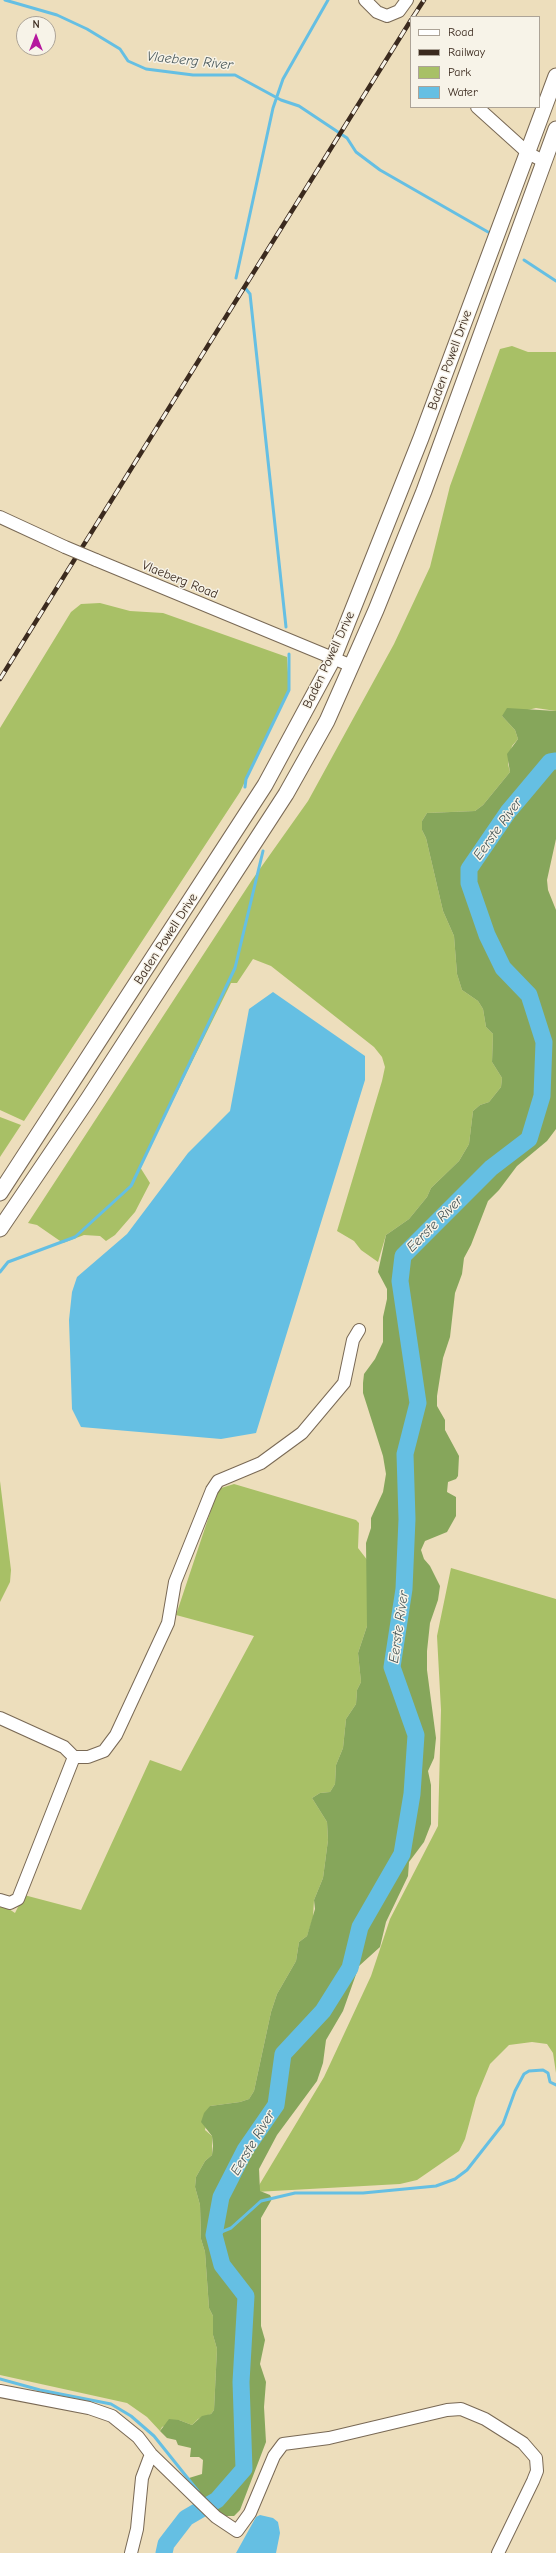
<!DOCTYPE html>
<style>
body{margin:0}
#map{position:relative;width:556px;height:2553px;overflow:hidden;background:#eddebc;font-family:"Comic Neue",sans-serif}
canvas{display:block}
.legend{position:absolute;left:410px;top:16px;width:130px;height:92px;box-sizing:border-box;background:#f7f3e8;border:1px solid #aca397;margin:0;padding:5px 7px;list-style:none;font-size:12px;color:#3b2a1e}
.legend li{display:flex;align-items:center;gap:8px;height:20px}
.legend b{width:20px;border:1px solid #aca397}
.north{position:absolute;left:16px;top:16px;width:40px;height:40px;box-sizing:border-box;background:#f7f3e8;border:1px solid #aca397;border-radius:50%;rotate:0deg;font-size:11px;font-weight:700;line-height:16px;text-align:center;color:#3b2a1e}
.north::after{content:'';display:block;margin:auto;width:14px;height:18px;background:#b5179e;clip-path:polygon(50% 0,100% 100%,50% 72%,0 100%)}
</style>
<div id="map">
<canvas width="556" height="2553"></canvas>
<ul class="legend">
<li><b style="height:5px;background:#fff"></b>Road</li>
<li><b style="height:5px;background:#3b2a1e"></b>Railway</li>
<li><b style="height:11px;background:#a8c066"></b>Park</li>
<li><b style="height:11px;background:#65bfe3"></b>Water</li>
</ul>
<div class="north">N</div>
</div>
<script>
const context = document.querySelector('canvas').getContext('2d');
context.lineJoin = 'round';
function fillPath(path, color) {
  context.fillStyle = color;
  context.fill(path, 'evenodd');
}
function shape(rows) {
  const path = new Path2D();
  for (const r of rows) {
    path.moveTo(r[0], r[1]);
    for (let i = 2; i < r.length; i += 2) path.lineTo(r[i], r[i + 1]);
  }
  return path;
}
function trace(path, color, width, dash) {
  context.strokeStyle = color;
  context.lineWidth = width;
  context.lineCap = dash ? 'butt' : 'round';
  context.setLineDash(dash || []);
  context.stroke(path);
}
function write(font, color, halo, rows, align = 'center') {
  context.font = font + ' "Comic Neue",sans-serif';
  context.lineWidth = 3;
  context.setLineDash([]);
  context.textBaseline = 'middle';
  context.strokeStyle = halo;
  context.fillStyle = color;
  for (const [text, x, y, turn = 0] of rows) {
    context.save();
    context.translate(x, y);
    context.rotate((+turn || 0) * Math.PI / 180);
    context.textAlign = isNaN(turn) ? turn : align;
    if (halo) context.strokeText(text, 0, 0);
    context.fillText(text, 0, 0);
    context.restore();
  }
}
fillPath(shape([
 [512,346,528,352,556,352,556,711,536,708,502,716,515,730,518,739,512,746,508,764,510,772,483,805,475,811,427,813,422,821,422,830,426,838,443,911,454,936,457,974,462,990,478,1001,483,1009,486,1027,493,1034,492,1062,502,1078,501,1087,489,1102,480,1105,473,1111,469,1144,459,1161,431,1188,427,1197,409,1219,386,1235,378,1262,361,1250,354,1241,337,1231,382,1081,385,1067,382,1057,374,1047,271,966,253,959,237,983,231,983,140,1167,150,1183,135,1212,115,1235,106,1241,100,1236,84,1235,63,1243,37,1225,28,1223,252,880,308,801,394,644,430,567,450,486,500,349],
 [100,603,130,611,163,613,287,657,289,689,240,792,24,1121,0,1110,0,728,71,612,81,604],
 [0,1117,21,1125,0,1157],
 [0,1481,11,1570,10,1582,0,1602],
 [234,1484,356,1520,359,1523,358,1548,368,1561,367,1626,358,1653,361,1682,357,1690,356,1704,346,1719,343,1748,336,1765,335,1784,330,1792,320,1793,312,1798,327,1822,328,1840,323,1878,314,1900,313,1918,307,1936,299,1942,296,1961,277,1994,271,2012,254,2091,249,2099,240,2102,210,2106,205,2130,212,2136,212,2155,205,2161,196,2177,195,2187,200,2205,201,2239,205,2252,209,2308,213,2316,213,2335,217,2349,214,2410,211,2414,198,2419,192,2425,179,2420,162,2427,160,2431,147,2417,127,2403,0,2375,0,1903,15,1913,24,1895,81,1910,150,1760,181,1771,254,1636,176,1615,218,1489],
 [451,1568,556,1599,556,2073,553,2053,547,2044,532,2042,509,2045,490,2064,476,2098,465,2139,459,2151,417,2180,400,2184,255,2192,324,2077,371,1976,390,1919,438,1826,441,1710,437,1636]
]), '#a8c066');
fillPath(shape([
 [507,708,556,711,556,839,547,880,548,890,556,910,556,1129,547,1141,517,1166,499,1190,488,1201,471,1245,464,1258,462,1274,455,1293,450,1337,443,1358,437,1396,437,1406,445,1420,445,1430,459,1456,458,1476,456,1479,448,1482,447,1492,456,1497,456,1516,447,1532,425,1541,421,1550,424,1559,430,1566,440,1586,438,1600,430,1623,427,1651,427,1670,436,1738,434,1758,428,1771,431,1785,431,1824,424,1842,409,1862,408,1876,386,1922,380,1947,359,1966,343,2011,326,2040,323,2063,317,2081,277,2135,259,2169,260,2191,270,2195,272,2199,261,2218,261,2326,265,2340,260,2364,266,2382,264,2407,266,2442,240,2510,234,2516,224,2516,188,2483,189,2478,202,2474,203,2460,199,2457,190,2457,191,2448,178,2445,176,2440,167,2438,160,2431,169,2419,179,2420,192,2425,202,2416,211,2414,214,2410,217,2349,213,2335,213,2316,209,2308,205,2252,201,2239,200,2205,195,2187,196,2177,205,2161,212,2155,213,2146,212,2136,201,2122,204,2113,210,2106,240,2102,249,2099,254,2091,271,2012,277,1994,296,1961,299,1942,307,1936,315,1909,314,1900,323,1878,328,1840,327,1822,312,1798,320,1793,330,1792,335,1784,336,1765,343,1748,346,1719,356,1704,357,1690,361,1682,358,1653,367,1626,366,1543,371,1528,371,1518,383,1492,386,1474,383,1456,363,1393,363,1383,364,1374,375,1359,383,1342,383,1317,387,1299,387,1289,378,1272,386,1235,409,1219,427,1197,431,1188,459,1161,469,1144,473,1111,480,1105,489,1102,501,1087,502,1078,492,1062,493,1034,486,1027,483,1009,478,1001,462,990,457,974,454,936,443,911,426,838,422,830,422,821,427,813,475,811,483,805,510,772,507,754,518,739,515,730,502,716]
]), '#86a65b');
fillPath(shape([
 [273,992,365,1056,365,1080,256,1433,221,1439,81,1427,72,1409,69,1320,72,1292,77,1277,127,1234,188,1153,230,1111,249,1009],
 [260,2515,273,2518,278,2522,280,2533,276,2553,236,2553,256,2517]
]), '#65bfe3');
trace(shape([
 [5,0,57,15,87,29,120,49,128,61,146,69,193,75,235,75,281,100,299,106,347,138,356,152,380,170,488,232],
 [524,260,556,281],
 [236,278,273,108,283,79,328,0],
 [246,289,250,294,286,627],
 [245,787,246,779,289,690,289,654],
 [0,1272,8,1262,75,1237,131,1186,235,968,263,851],
 [214,2235,231,2228,261,2201,295,2193,363,2193,436,2186,455,2179,467,2170,503,2124,515,2091,524,2074,529,2071,543,2070,548,2073,550,2082,556,2085],
 [0,2379,40,2390,111,2404,131,2416,154,2436,198,2491]
]), '#65bfe3', 3);
trace(shape([
 [164,2553,166,2544,186,2518,217,2500,244,2469,241,2382,246,2296,222,2265,214,2235,221,2197,245,2150,276,2105,283,2054,323,2011,350,1968,360,1927,402,1854,412,1794,416,1735,392,1667,404,1589,407,1519,405,1454,418,1403,400,1281,403,1256,491,1168,529,1139,542,1096,544,1042,529,995,503,968,487,935,469,883,469,869,508,812,550,762,556,761]
]), '#65bfe3', 17);
const minor = shape([
 [365,0,377,12,387,16,399,11,407,0],
 [477,107,528,153,545,162],
 [0,517,65,547],
 [96,560,352,666],
 [0,1718,64,1747,74,1757,88,1757,104,1751,116,1735,168,1623,175,1582,212,1490,218,1481,261,1463,302,1433,344,1383,353,1340,359,1330],
 [0,1900,10,1903,18,1899,74,1757],
 [0,2391,89,2408,112,2416,138,2437,151,2454,216,2517,237,2531,250,2513,274,2456,283,2444,329,2438,447,2410,461,2409,485,2419,523,2443,536,2458,537,2471,533,2481,498,2553],
 [131,2553,137,2529,142,2478,151,2454]
]);
const major = shape([
 [0,1193,265,785,333,659,421,438,556,76],
 [0,1229,88,1099,286,794,327,721,376,610,424,491,556,129]
]);
trace(minor, '#796955', 14);
trace(major, '#796955', 17);
trace(minor, '#fff', 12);
trace(major, '#fff', 15);
const rail = shape([
 [413,17,424,0],
 [0,679,411,20]
]);
trace(rail, '#3b2a1e', 4.5);
trace(rail, '#f7f3e8', 3, [9]);
const minorBridge = shape([
 [65,547,96,560]
]);
trace(minorBridge, '#796955', 14, []);
trace(minorBridge, '#fff', 12);
write('13px', '#3b2a1e', '#f7f3e8', [
 ["Baden Powell Drive",450,360,-70],
 ["Vlaeberg Road",180,580,22],
 ["Baden Powell Drive",329,660,-65],
 ["Baden Powell Drive",166,939,-57]
]);
write('italic 14px', '#485759', '#f7f3e8', [
 ["Vlaeberg River",190,61,6],
 ["Eerste River",498,829,-54],
 ["Eerste River",435,1224,-45],
 ["Eerste River",399,1627,-82],
 ["Eerste River",253,2143,-59]
]);
</script>
